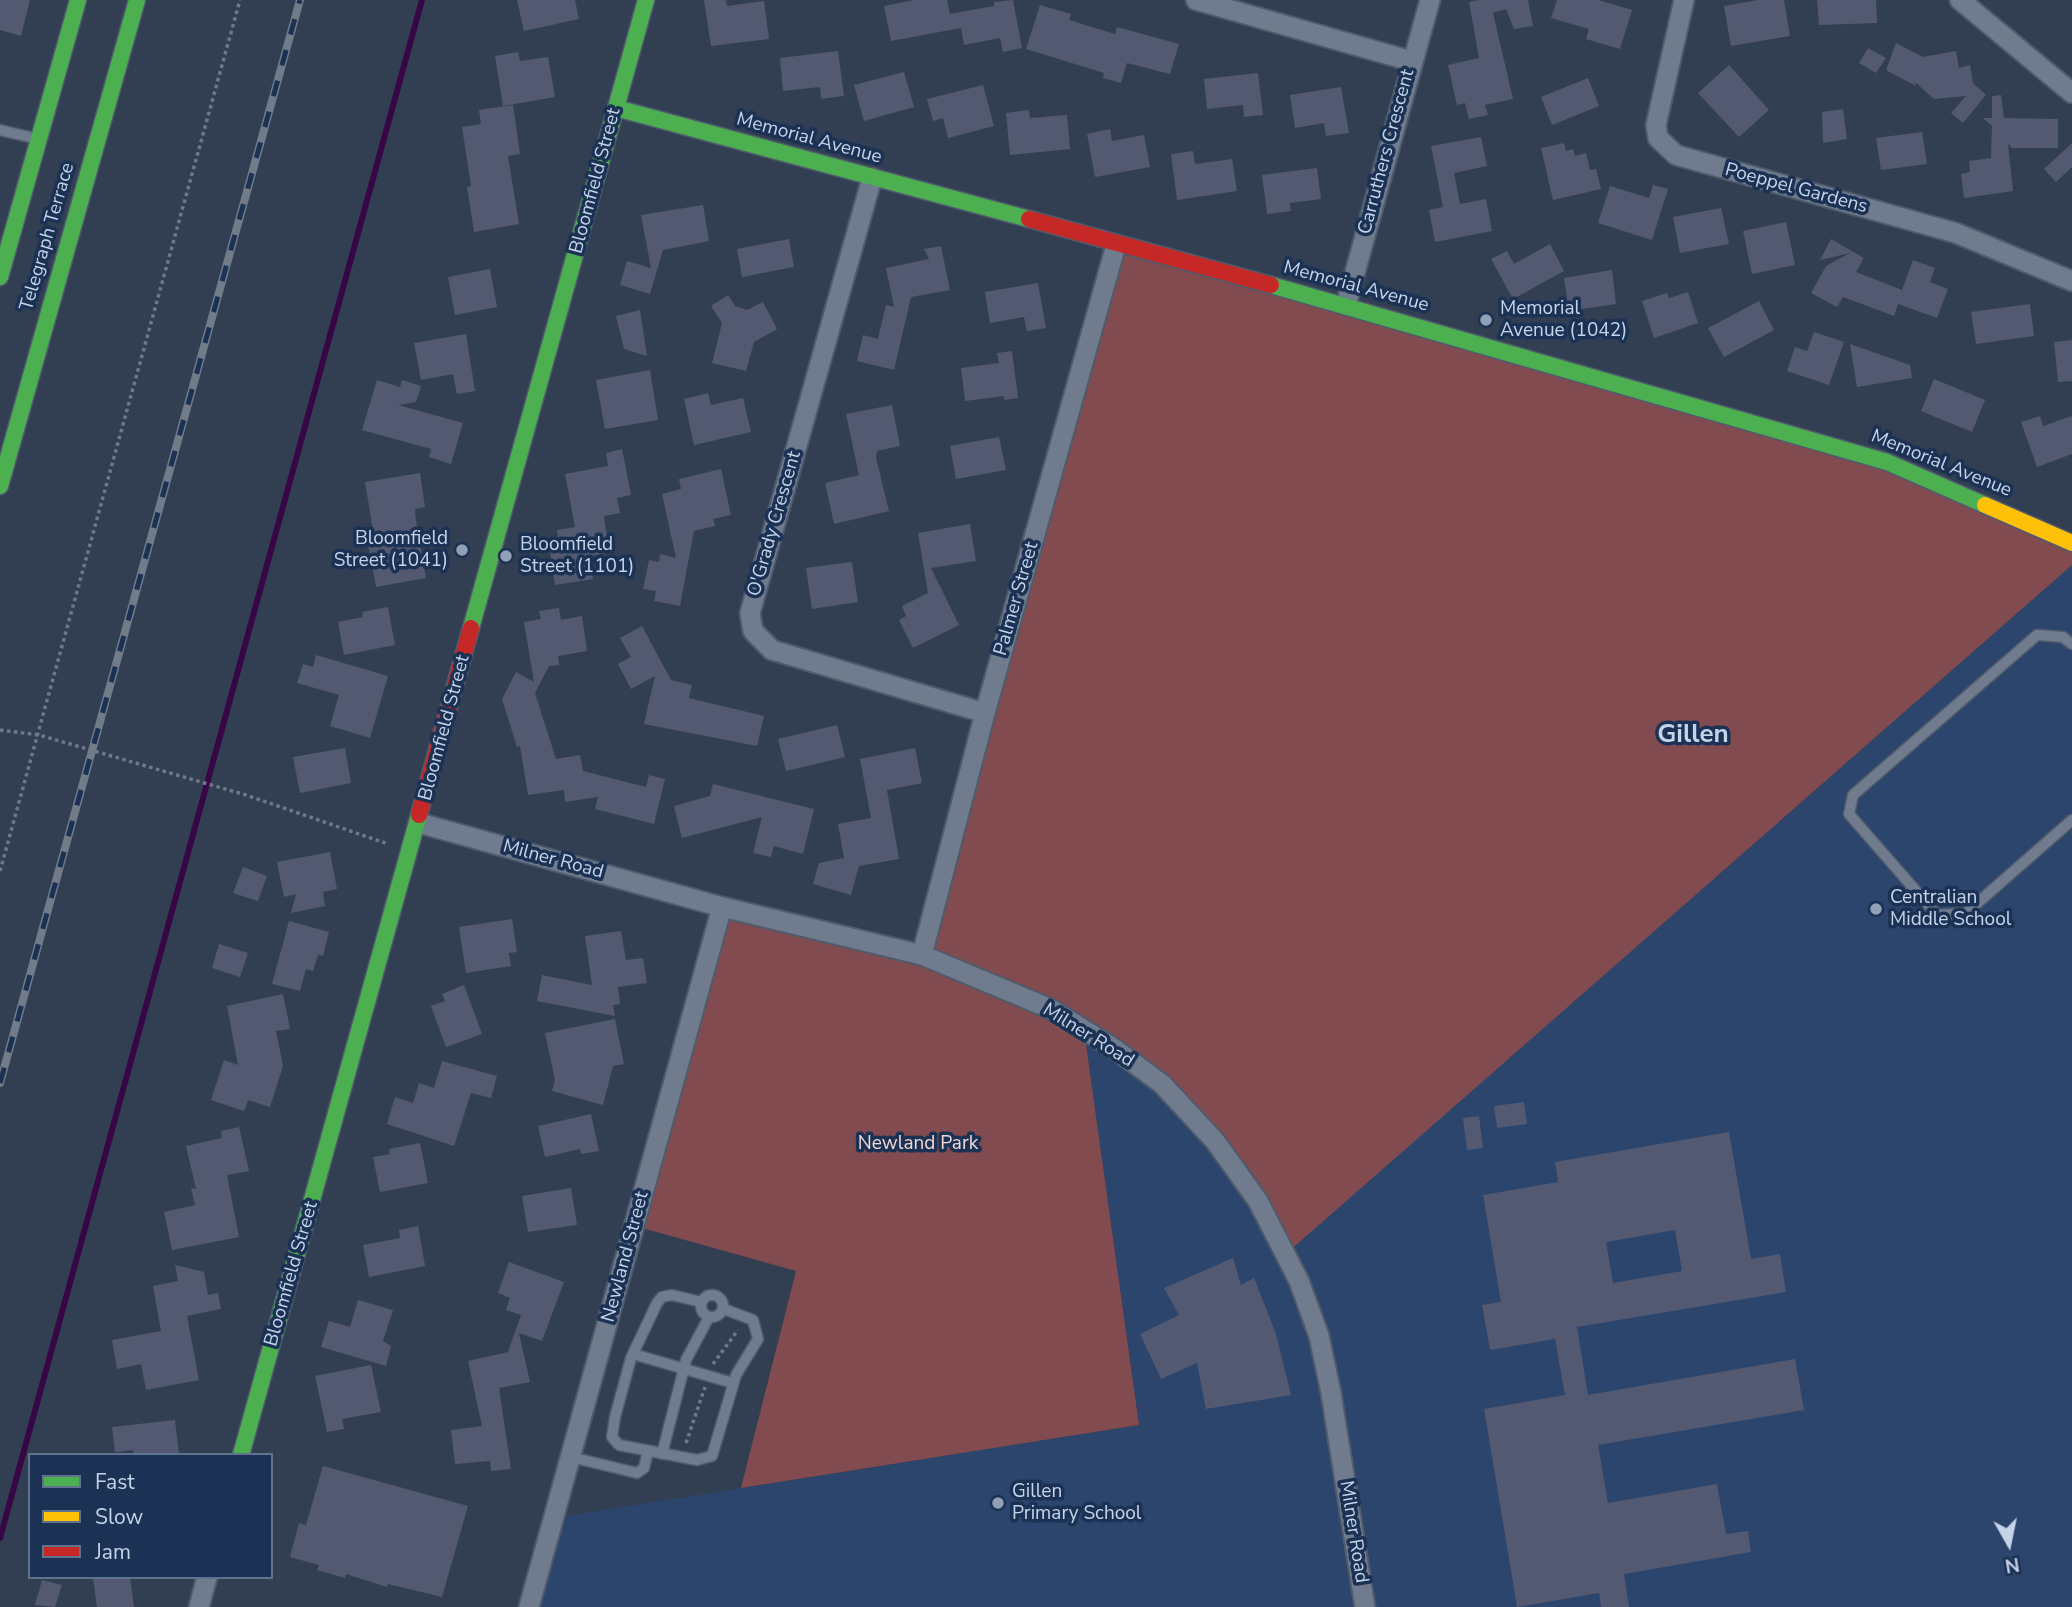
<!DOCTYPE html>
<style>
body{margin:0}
#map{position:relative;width:2072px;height:1607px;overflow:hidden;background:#323f53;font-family:"Nunito Sans",sans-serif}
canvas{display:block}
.legend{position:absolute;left:28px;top:1453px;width:245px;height:126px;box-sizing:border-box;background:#1b3254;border:2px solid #5f7390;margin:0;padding:9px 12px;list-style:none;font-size:21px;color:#c6d4ea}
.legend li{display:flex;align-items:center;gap:14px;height:35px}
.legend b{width:35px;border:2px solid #5f7390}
.north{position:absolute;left:1974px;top:1509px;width:70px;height:70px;-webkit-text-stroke:5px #1b3254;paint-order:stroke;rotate:171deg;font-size:19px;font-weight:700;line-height:28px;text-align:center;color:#c6d4ea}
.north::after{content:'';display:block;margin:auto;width:24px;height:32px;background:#c6d4ea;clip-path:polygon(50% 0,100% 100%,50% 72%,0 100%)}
</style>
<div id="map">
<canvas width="2072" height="1607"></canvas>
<ul class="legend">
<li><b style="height:9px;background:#4caf50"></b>Fast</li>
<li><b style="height:9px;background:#ffc107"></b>Slow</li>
<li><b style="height:9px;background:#c62828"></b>Jam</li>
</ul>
<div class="north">N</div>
</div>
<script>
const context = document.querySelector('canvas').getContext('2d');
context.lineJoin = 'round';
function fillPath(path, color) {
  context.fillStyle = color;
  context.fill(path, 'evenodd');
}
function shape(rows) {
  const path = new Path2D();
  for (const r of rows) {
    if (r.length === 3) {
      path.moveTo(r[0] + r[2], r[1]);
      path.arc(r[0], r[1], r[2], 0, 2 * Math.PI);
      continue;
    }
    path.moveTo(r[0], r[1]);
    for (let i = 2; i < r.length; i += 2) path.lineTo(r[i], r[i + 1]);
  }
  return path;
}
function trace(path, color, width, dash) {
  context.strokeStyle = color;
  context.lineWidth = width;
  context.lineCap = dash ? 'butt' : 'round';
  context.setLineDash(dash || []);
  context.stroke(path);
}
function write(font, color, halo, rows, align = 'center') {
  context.font = font + ' "Nunito Sans",sans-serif';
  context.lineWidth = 7;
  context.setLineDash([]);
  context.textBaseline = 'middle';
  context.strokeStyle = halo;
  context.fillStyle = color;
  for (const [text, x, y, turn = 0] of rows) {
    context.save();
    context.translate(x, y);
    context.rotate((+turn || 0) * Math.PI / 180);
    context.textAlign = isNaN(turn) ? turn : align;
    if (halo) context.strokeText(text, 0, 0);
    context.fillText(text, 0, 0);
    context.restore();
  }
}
fillPath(shape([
 [2072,565,2072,1607,529,1607,554,1518,1139,1425,1084,1030,1162,1084,1287,1253]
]), '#2c456c');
fillPath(shape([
 [1116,245,1887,462,2072,543,2072,565,1287,1253,1215,1141,1084,1030,1139,1425,741,1488,796,1271,635,1226,722,907,922,955]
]), '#814b50');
trace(shape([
 [0,1538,422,0]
]), '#370745', 6);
fillPath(shape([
 [0,0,30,0,21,36,0,30],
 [517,0,575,0,579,19,524,31],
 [704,0,726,0,727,6,764,1,769,39,711,46],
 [914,0,947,0,950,14,994,6,994,2,1013,0,1022,48,1003,52,1000,38,964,45,961,28,891,41,884,6],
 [1479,0,1528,0,1533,26,1514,29,1506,9,1493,13,1513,99,1485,105,1488,115,1469,119,1465,103,1457,105,1448,65,1479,58,1469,2],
 [1557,0,1598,0,1632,10,1620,49,1586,39,1589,29,1551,18],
 [1758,0,1784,0,1790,36,1731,46,1724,6],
 [1817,0,1876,0,1877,23,1819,25],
 [1040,5,1071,14,1069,20,1115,34,1117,27,1179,44,1170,74,1127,63,1121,83,1103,78,1104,73,1026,49],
 [1896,43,1923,57,1956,51,1959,68,1970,65,1973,83,1986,95,1963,123,1951,113,1966,96,1934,99,1915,82,1916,86,1886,70],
 [1868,48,1886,58,1876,73,1859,63],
 [838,51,844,96,821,99,820,87,783,91,780,58],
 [518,52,520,61,548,57,555,97,503,106,495,56],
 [1729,65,1769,110,1739,137,1698,93],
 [904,72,914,107,864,121,854,85],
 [1258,73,1263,115,1244,117,1243,105,1207,109,1204,79],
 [1588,78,1599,106,1552,125,1541,97],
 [983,85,994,126,948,138,943,118,933,121,927,99],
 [1341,87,1349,133,1326,136,1324,123,1295,128,1290,95],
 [2001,95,2004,118,2058,119,2058,148,2012,148,2008,144,2013,191,1964,198,1961,174,1970,172,1969,161,1991,158,1992,126,1983,118,1992,118,1992,96],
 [513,105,520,154,508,156,519,224,474,232,467,187,471,186,462,127,481,124,479,110],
 [1843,109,1847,139,1823,143,1822,112],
 [1029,110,1030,118,1067,115,1070,149,1010,155,1006,113],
 [1110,129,1112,141,1144,135,1150,167,1095,177,1087,134],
 [1922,132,1927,164,1881,170,1876,138],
 [1481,137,1487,166,1454,173,1460,204,1486,199,1492,231,1435,242,1429,210,1443,207,1431,146],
 [1564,143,1566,151,1573,149,1575,156,1586,153,1590,170,1596,169,1601,189,1553,200,1541,148],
 [2072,143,2072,167,2056,182,2044,169],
 [1193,151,1195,164,1232,159,1237,191,1177,200,1171,154],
 [1317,168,1321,199,1290,203,1291,211,1267,214,1262,175],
 [1653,185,1668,189,1652,240,1598,223,1610,186,1649,198],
 [703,205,709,241,663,250,650,294,620,285,627,261,651,268,641,215],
 [1721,208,1729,244,1680,253,1673,217],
 [1786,222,1795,265,1752,274,1743,231],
 [789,239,794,267,742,277,737,249],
 [1831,239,1864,258,1856,272,1902,290,1913,260,1935,268,1930,282,1948,289,1937,318,1898,304,1894,316,1843,297,1837,307,1811,293,1826,266,1850,253,1820,260],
 [1550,244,1564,271,1513,299,1491,259,1507,251,1514,264],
 [941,246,950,290,911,297,894,370,857,361,863,335,878,339,886,305,894,307,886,268,929,259,924,249],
 [490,269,497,307,455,315,448,277],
 [1612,270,1616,304,1569,311,1564,278],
 [1038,283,1046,328,1027,331,1024,317,990,323,985,292],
 [1688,292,1698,323,1654,338,1642,301,1667,293,1669,298],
 [728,295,735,306,747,310,763,302,777,329,754,342,746,371,712,363,722,323,711,306],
 [1759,301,1774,330,1724,357,1708,328],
 [2030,304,2034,336,1976,344,1971,312],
 [640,310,647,356,624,349,616,316],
 [1814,332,1844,342,1829,385,1787,371,1795,347,1807,351],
 [466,334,475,391,457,394,453,374,421,380,414,343],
 [2072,340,2072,381,2058,382,2054,342],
 [1850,344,1910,365,1912,378,1857,387],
 [1012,351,1018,398,1004,400,1004,396,965,401,961,368,999,363,997,353],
 [650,370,658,420,605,429,596,380],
 [1934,379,1985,400,1972,432,1921,411],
 [377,380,400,387,402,380,421,386,416,402,398,405,463,423,451,464,429,457,431,449,362,430],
 [708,393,711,405,743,398,751,432,694,445,684,399],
 [892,405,900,446,877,451,876,458,889,511,834,524,825,483,859,475,846,414],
 [2040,416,2043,426,2072,416,2072,454,2037,467,2021,422],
 [999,437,1006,470,956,479,950,446],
 [622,449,631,495,617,498,620,513,604,516,609,553,590,556,593,579,555,585,549,545,559,544,557,530,575,527,565,474,608,466,606,453],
 [721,469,731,515,713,519,715,526,694,531,680,606,654,601,656,591,643,589,649,560,659,562,660,554,676,558,662,494,681,489,679,479],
 [420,473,425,507,415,509,416,521,426,578,376,587,368,544,375,543,365,482],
 [970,524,976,561,931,568,959,625,913,648,899,620,906,616,902,606,928,593,918,533],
 [852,562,858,602,812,609,806,568],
 [388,607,395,645,344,655,338,622,363,617,362,612],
 [559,608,561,620,582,616,587,651,558,656,559,665,549,666,535,693,556,759,580,755,583,771,646,787,649,775,665,779,654,824,595,809,598,797,565,802,564,790,528,795,520,746,517,747,502,699,516,672,534,682,524,622,541,619,539,611],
 [642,626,671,680,692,685,689,698,764,716,757,746,644,724,655,676,631,689,618,664,631,657,620,638],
 [316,655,388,676,370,738,330,726,339,695,297,683,303,664,313,667],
 [837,725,845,757,786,771,778,739],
 [345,748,351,783,300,793,293,757],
 [915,748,922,783,887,790,899,859,859,866,851,895,813,884,819,863,844,858,838,824,871,818,860,759],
 [713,784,814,809,803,854,774,846,771,857,753,853,762,817,682,838,674,806,710,796],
 [330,852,337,889,323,892,325,906,291,913,296,894,284,897,277,862],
 [243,867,267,876,258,901,233,893],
 [512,919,517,952,509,953,511,966,466,973,459,927],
 [289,921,329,932,323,956,318,955,313,971,306,969,300,991,272,984],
 [621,931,626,960,643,958,647,983,618,987,620,1004,613,1005,615,1016,537,1001,542,975,592,985,585,936],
 [219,944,248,953,240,977,212,968],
 [464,985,482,1034,446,1047,431,1006,445,1001,442,994],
 [283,994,290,1029,276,1031,283,1066,270,1107,248,1100,244,1111,211,1100,224,1060,238,1065,227,1006],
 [615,1019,624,1064,613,1066,603,1105,552,1091,555,1080,545,1033],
 [442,1061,497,1076,491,1098,471,1093,454,1146,387,1124,395,1097,413,1103,419,1083,434,1088],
 [1524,1102,1527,1124,1497,1128,1494,1106],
 [591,1114,599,1151,581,1154,580,1149,545,1157,538,1126],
 [1479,1116,1483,1148,1467,1150,1463,1118],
 [239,1127,249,1171,227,1175,239,1237,172,1250,164,1212,195,1205,191,1188,196,1189,186,1146,222,1138,221,1131],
 [1729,1132,1751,1259,1780,1254,1786,1292,1577,1327,1588,1395,1795,1359,1804,1410,1598,1445,1608,1503,1717,1484,1726,1534,1748,1531,1751,1552,1624,1574,1629,1607,1601,1607,1599,1593,1517,1607,1484,1409,1565,1395,1555,1339,1490,1350,1482,1305,1501,1302,1483,1195,1558,1182,1555,1162],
 [1675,1230,1682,1271,1613,1283,1606,1242],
 [420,1143,428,1183,380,1192,373,1157,390,1154,389,1149],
 [571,1188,577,1225,528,1232,522,1196],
 [418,1226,425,1266,369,1277,363,1245,400,1238,399,1230],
 [1233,1258,1241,1285,1254,1278,1276,1334,1291,1395,1206,1409,1197,1363,1161,1379,1140,1334,1179,1315,1164,1288],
 [509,1262,564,1282,542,1341,519,1333,530,1382,499,1388,511,1469,491,1471,490,1461,455,1464,451,1430,482,1426,468,1361,508,1352,521,1315,506,1310,510,1298,498,1293],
 [175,1265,204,1272,208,1295,218,1293,221,1309,187,1316,199,1380,146,1390,141,1364,117,1369,112,1340,161,1331,153,1286,178,1281],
 [358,1300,393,1310,383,1341,391,1346,386,1366,321,1347,329,1321,350,1327],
 [371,1365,381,1412,342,1419,344,1429,327,1432,315,1376],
 [175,1420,179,1455,134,1455,133,1450,115,1452,112,1427],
 [323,1466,468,1506,442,1597,388,1584,387,1587,346,1574,345,1578,317,1570,319,1565,290,1557,299,1523,306,1525],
 [93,1577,130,1577,134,1607,97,1607],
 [42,1580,62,1585,55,1607,35,1605]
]), '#535971');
const lane = shape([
 [0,130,34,138],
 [2072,644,2063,637,2037,635,1853,795,1849,814,1937,915,1966,913,2072,820],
 [712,1306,11],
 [701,1302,672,1295,662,1297,657,1303,631,1358,615,1417,612,1437,619,1445,697,1460,712,1456,736,1375,758,1339,753,1320,724,1309],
 [633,1354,733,1383],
 [662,1454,686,1360,709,1317],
 [571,1457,637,1473,644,1468,648,1451]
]);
const street = shape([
 [1196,0,1411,61],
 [1684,0,1656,125,1658,138,1676,155,1956,233,2072,281],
 [1960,0,2072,93],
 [872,178,750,613,753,631,772,650,985,713],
 [1346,305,1430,0],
 [419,823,722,907,922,955,1051,1009,1115,1049,1162,1084,1215,1141,1258,1201,1299,1281,1319,1336,1331,1393,1365,1607],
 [922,955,985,713,1116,245],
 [199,1607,207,1577],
 [529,1607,722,907]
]);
const fast = shape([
 [616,108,1029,219],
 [0,277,78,0],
 [1271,285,1887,462,1985,505],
 [0,486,137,0],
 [471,628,646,0],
 [241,1455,419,815]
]);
const slow = shape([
 [1985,505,2072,543]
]);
const jam = shape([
 [1029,219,1271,285],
 [419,815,471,628]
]);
trace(lane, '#4f5b6c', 13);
trace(street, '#4f5b6c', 23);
trace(fast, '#4f5b6c', 19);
trace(slow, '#4f5b6c', 19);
trace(jam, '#4f5b6c', 19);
trace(shape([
 [0,730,39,735,246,795,388,844],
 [0,871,240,0],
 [713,1364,738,1330],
 [686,1443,705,1387]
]), '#6e7888', 3.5, [3.5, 3.5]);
trace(lane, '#707b8e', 10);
trace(street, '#707b8e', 19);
trace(fast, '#4caf50', 16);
trace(slow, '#ffc107', 16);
trace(jam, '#c62828', 16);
const rail = shape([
 [0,1083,300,0]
]);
trace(rail, '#717b8a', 8);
trace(rail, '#1b3254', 5, [16]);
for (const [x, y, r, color] of [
 [1486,320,7,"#92a0b5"],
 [462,550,7,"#92a0b5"],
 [506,556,7,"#92a0b5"],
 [1876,909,7,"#92a0b5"],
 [998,1503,7,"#92a0b5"]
]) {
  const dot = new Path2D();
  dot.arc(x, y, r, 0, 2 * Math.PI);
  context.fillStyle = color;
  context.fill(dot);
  trace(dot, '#1b3254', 2.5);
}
write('19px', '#c6d4ea', '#1b3254', [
 ["Memorial Avenue",809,139,15],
 ["Carruthers Crescent",1387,152,-75],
 ["Bloomfield Street",596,181,-75],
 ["Poeppel Gardens",1796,189,15],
 ["Telegraph Terrace",48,237,-74],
 ["Memorial Avenue",1356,287,15],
 ["Memorial Avenue",1941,464,22],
 ["O'Grady Crescent",775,524,-74],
 ["Palmer Street",1017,599,-74],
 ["Bloomfield Street",445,728,-75],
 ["Milner Road",553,860,15],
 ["Milner Road",1088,1036,32],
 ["Newland Street",626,1257,-75],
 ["Bloomfield Street",292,1274,-74],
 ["Milner Road",1353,1532,81]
]);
write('19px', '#c6d4ea', '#1b3254', [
 ["Memorial",1500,309],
 ["Avenue (1042)",1500,331],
 ["Bloomfield",448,539,"right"],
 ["Street (1041)",448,561,"right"],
 ["Bloomfield",520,545],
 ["Street (1101)",520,567],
 ["Centralian",1890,898],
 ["Middle School",1890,920],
 ["Gillen",1012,1492],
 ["Primary School",1012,1514]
], 'left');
write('19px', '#f1d7d6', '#1b3254', [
 ["Newland Park",918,1144]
]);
write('bold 26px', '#c6d4ea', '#1b3254', [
 ["Gillen",1693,736]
]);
</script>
